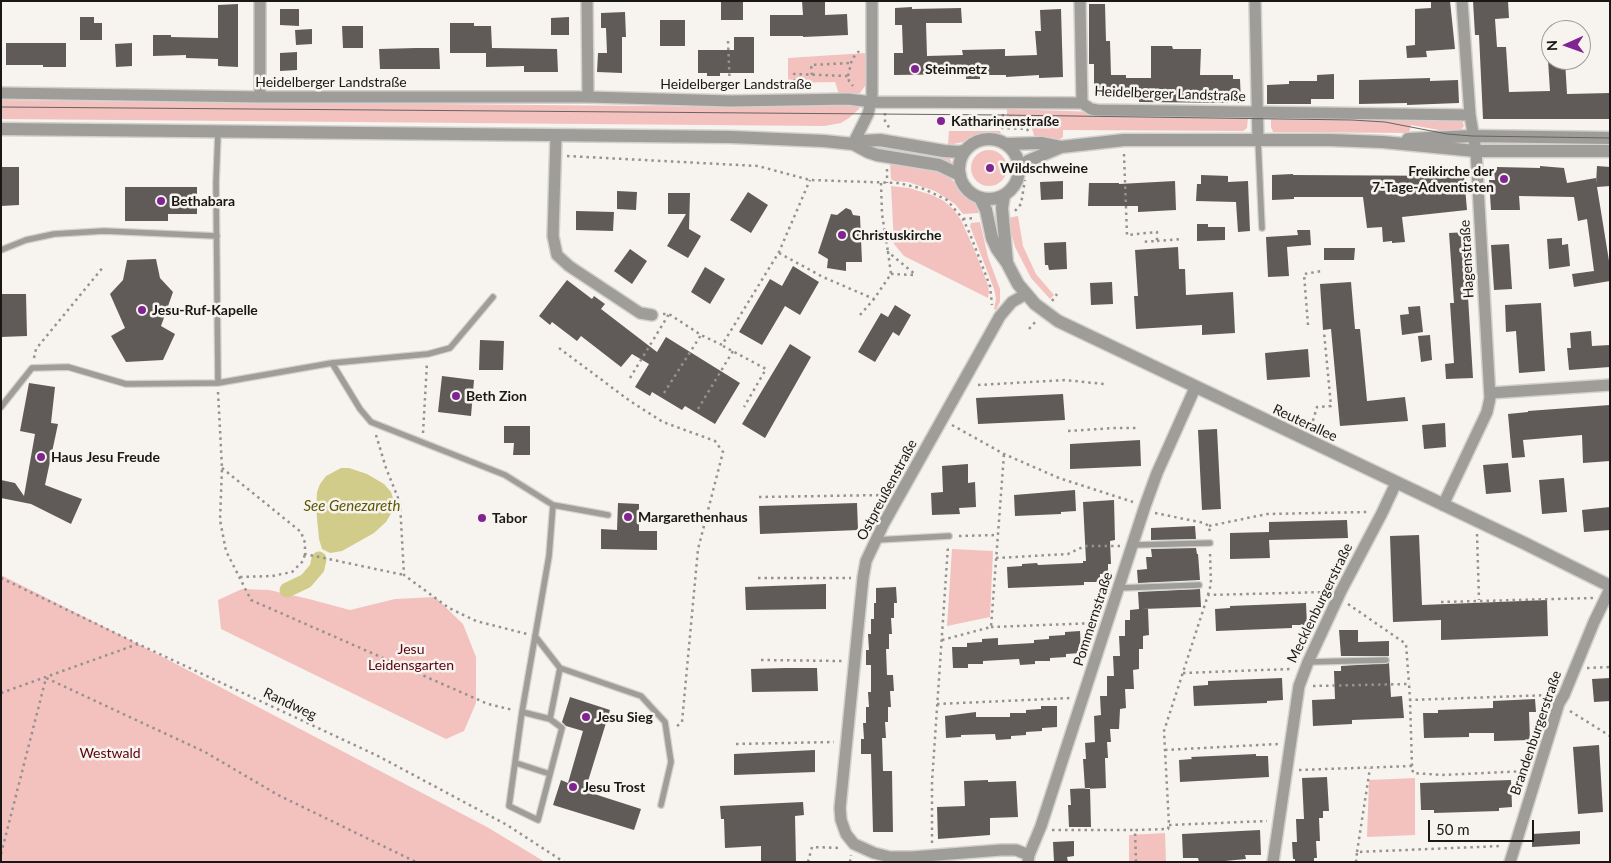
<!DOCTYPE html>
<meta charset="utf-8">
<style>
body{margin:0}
#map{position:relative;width:1611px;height:863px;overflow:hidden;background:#f7f3ef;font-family:Lato,sans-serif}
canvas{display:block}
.frame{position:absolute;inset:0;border:2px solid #1a1817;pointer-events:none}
.north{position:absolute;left:1541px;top:20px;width:50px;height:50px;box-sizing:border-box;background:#f7f3ef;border:1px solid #9f9b99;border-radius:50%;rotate:268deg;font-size:14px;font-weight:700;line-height:20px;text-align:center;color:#1a1817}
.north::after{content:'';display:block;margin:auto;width:18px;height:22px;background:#7f2491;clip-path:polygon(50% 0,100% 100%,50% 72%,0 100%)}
.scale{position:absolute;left:1428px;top:820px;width:106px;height:22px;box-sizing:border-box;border:2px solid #1a1817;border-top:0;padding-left:6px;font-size:15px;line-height:18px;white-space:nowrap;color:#1a1817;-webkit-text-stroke:4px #f7f3ef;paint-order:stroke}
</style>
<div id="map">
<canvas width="1611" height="863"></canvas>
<div class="frame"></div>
<div class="north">N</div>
<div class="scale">50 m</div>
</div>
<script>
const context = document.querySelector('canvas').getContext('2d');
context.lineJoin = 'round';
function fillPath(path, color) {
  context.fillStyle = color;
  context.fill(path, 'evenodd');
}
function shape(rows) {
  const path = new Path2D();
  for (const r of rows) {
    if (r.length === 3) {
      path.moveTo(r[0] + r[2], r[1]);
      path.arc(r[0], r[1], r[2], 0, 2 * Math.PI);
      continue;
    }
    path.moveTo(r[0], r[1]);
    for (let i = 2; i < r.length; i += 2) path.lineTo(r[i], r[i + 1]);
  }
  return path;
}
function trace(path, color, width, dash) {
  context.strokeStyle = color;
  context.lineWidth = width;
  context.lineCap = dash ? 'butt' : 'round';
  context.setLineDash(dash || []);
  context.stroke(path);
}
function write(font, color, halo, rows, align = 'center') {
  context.font = font + ' Lato,sans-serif';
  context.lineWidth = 5;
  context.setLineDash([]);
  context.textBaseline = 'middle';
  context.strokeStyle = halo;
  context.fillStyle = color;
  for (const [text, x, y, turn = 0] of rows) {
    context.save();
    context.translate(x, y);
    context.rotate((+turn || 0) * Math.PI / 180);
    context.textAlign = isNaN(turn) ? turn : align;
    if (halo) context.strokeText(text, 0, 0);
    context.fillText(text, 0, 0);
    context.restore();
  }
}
fillPath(shape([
 [865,53,865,86,860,93,839,94,835,82,788,83,788,58],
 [163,98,328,100,332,103,746,107,749,104,860,105,859,109,849,118,841,123,824,126,1,119,1,100,160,102],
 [1007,109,1248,117,1247,128,1243,131,1063,130,1063,137,1060,139,1035,139,1031,125,1007,125],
 [1271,117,1462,120,1464,126,1460,131,1450,132,1411,125,1409,133,1273,132,1271,127],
 [949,131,1000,131,1001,134,995,132,980,133,964,142,953,144,948,144],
 [892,147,949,158,952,162,948,163,891,151],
 [989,168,18],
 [890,163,941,172,948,175,961,191,976,203,979,213,963,214,955,204,935,191,908,182,894,181,891,179],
 [891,186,909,188,932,195,944,201,953,209,961,220,974,249,988,285,989,292,988,298,904,256,894,244],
 [1018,216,1023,246,1036,274,1054,295,1050,299,1031,278,1015,247,1007,218],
 [980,222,988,257,1000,289,1000,302,996,310,994,309,996,298,994,289,970,226,971,223],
 [952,549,993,551,990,617,947,626],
 [1,575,138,644,487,827,545,862,1,862],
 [242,589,269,590,309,599,350,610,395,599,435,597,463,624,476,657,476,703,464,731,446,739,221,629,218,600],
 [1415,778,1415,835,1367,837,1369,780],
 [1165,833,1166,862,1129,862,1129,835]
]), '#f3c2bf');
fillPath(shape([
 [341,468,349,468,367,474,384,484,391,492,394,501,392,512,386,522,374,533,342,551,330,553,322,549,319,539,316,508,317,492,320,484,326,476]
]), '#d2cc8a');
trace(shape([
 [287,590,306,581,317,568,319,559]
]), '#d2cc8a', 15);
fillPath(shape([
 [721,1,743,1,743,20,721,20],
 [802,1,825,1,825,15,847,14,848,35,803,37,803,36,770,36,770,15,803,15],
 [1431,1,1450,1,1455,49,1426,51,1427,57,1407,58,1406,46,1415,45,1415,9,1431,8],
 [1473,1,1508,1,1509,18,1495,19,1497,47,1506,47,1509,92,1550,91,1548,60,1565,60,1567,94,1610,93,1610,119,1483,119,1479,35,1475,35],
 [238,4,238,67,218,66,218,59,186,58,186,55,153,56,153,35,171,35,171,37,218,38,218,5],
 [1089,4,1105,4,1106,41,1110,41,1111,75,1126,75,1126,78,1151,78,1151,46,1172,46,1173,49,1201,49,1200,75,1233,75,1233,79,1240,79,1241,103,1139,102,1139,95,1094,95,1094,64,1089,64],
 [912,7,912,9,961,8,962,23,926,23,927,56,963,55,962,50,1005,49,1005,56,1037,55,1035,31,1041,31,1040,10,1061,9,1063,77,1039,78,1039,75,1006,77,1006,75,980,75,980,79,966,79,966,74,894,75,894,53,903,53,902,25,895,25,895,8],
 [280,9,299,9,299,26,280,25],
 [625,12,626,37,622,37,622,73,597,72,598,53,607,53,606,28,601,28,601,13],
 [80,17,94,17,94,23,102,23,102,40,80,40],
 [569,17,569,35,551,35,551,18],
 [660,20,685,20,685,46,660,46],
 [450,23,474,23,474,26,491,26,492,48,557,49,558,72,524,72,524,66,486,67,486,53,450,53],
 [342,26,363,26,363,48,343,48],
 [312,29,312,44,296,45,295,30],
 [734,37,754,37,754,73,720,73,720,76,707,76,707,73,698,73,698,50,734,50],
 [6,43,66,43,66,67,43,67,43,65,6,65],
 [132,43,132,66,116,67,115,44],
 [416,48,439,48,440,69,380,69,379,49],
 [297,52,297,70,280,71,280,53],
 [1334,74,1334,99,1311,99,1311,104,1267,104,1267,85,1289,84,1289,81,1317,81,1317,75],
 [1430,78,1430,81,1458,80,1459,103,1407,105,1407,103,1359,104,1359,80],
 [1540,166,1564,168,1567,183,1596,178,1596,184,1597,166,1610,167,1610,186,1597,187,1610,267,1610,281,1574,287,1572,274,1594,271,1587,219,1578,221,1574,197,1519,196,1520,210,1491,210,1489,180,1495,180,1494,170,1497,170,1497,167,1540,168],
 [1,167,19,167,19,205,1,206],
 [1293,174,1293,175,1464,176,1467,210,1402,217,1405,242,1392,243,1392,241,1383,242,1382,227,1367,228,1363,197,1294,197,1294,199,1272,200,1272,175],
 [1201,175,1228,176,1228,182,1248,181,1250,231,1238,232,1236,202,1196,201,1197,184,1201,184],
 [1063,181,1063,199,1041,200,1040,182],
 [1175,181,1176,210,1138,212,1138,206,1088,206,1089,183,1119,183,1119,184],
 [125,187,197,187,197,214,168,214,168,221,125,221],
 [617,191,637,192,636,210,617,209],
 [748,192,768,205,751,233,730,220],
 [668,193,690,193,689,229,701,236,688,258,667,246,686,214,668,214],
 [846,208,851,210,853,215,860,216,862,262,846,262,846,271,827,268,828,259,818,253,831,214,837,215],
 [576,211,614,212,613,231,576,230],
 [1197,224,1208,224,1208,227,1225,227,1225,240,1197,241],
 [1297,230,1310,230,1311,245,1287,247,1289,276,1268,277,1266,237,1298,235],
 [1467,232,1473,296,1468,297,1473,378,1446,379,1445,364,1454,363,1450,303,1454,303,1449,233],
 [1562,238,1562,245,1568,244,1570,266,1549,269,1547,239],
 [1066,242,1067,269,1049,270,1048,265,1045,265,1044,243],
 [1509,244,1512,289,1494,290,1491,245],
 [1178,247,1179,269,1185,269,1186,295,1233,292,1235,333,1202,335,1202,325,1136,329,1134,296,1138,296,1135,250],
 [1324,248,1355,248,1354,260,1324,260],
 [630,249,647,261,632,284,614,271],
 [156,259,160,278,173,292,161,326,175,334,163,360,126,362,111,336,125,328,110,294,123,280,127,260],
 [793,266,819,282,800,315,785,306,762,345,739,332,770,279,782,286],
 [705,267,725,279,710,304,691,292],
 [567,280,592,299,594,296,605,304,601,309,657,352,666,337,740,383,715,424,685,406,682,410,652,392,650,396,635,387,649,364,632,354,621,367,581,336,577,341,552,322,550,325,539,316],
 [1112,282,1113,304,1091,305,1090,283],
 [1351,282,1355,329,1360,329,1367,401,1405,397,1408,421,1340,426,1331,329,1323,330,1320,284],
 [1,294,26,294,27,336,1,337],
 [1541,303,1545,371,1519,373,1516,331,1506,332,1505,305],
 [895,305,911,315,899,336,893,332,875,362,858,352,881,313,888,317],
 [1420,306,1423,332,1402,335,1400,315,1409,314,1408,307],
 [1591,331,1592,346,1610,345,1610,367,1569,370,1567,348,1571,348,1570,333],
 [1430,335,1432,360,1421,362,1418,336],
 [480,340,504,341,503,370,479,370],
 [790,344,811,357,765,438,742,424],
 [1308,349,1310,377,1267,380,1265,353],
 [442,376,474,380,471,416,438,412],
 [29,383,55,387,51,423,58,424,45,485,82,499,71,524,31,504,1,498,1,480,15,483,24,496,35,434,20,431],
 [1063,394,1065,420,978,424,976,398],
 [1610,405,1610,461,1583,463,1582,435,1523,440,1525,457,1512,458,1508,414,1528,412,1528,411],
 [1445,423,1446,447,1424,449,1422,425],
 [504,426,530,426,530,455,513,455,514,443,504,443],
 [1217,429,1221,509,1202,510,1198,430],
 [1140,440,1141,466,1070,469,1070,444],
 [1508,463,1511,492,1486,494,1483,465],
 [968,464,968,483,975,482,976,507,959,508,960,514,932,515,931,493,943,492,942,466],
 [1564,478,1567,512,1542,514,1539,480],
 [1075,490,1076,511,1061,512,1061,514,1015,516,1014,495],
 [1114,500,1115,540,1110,541,1111,564,1108,564,1108,574,1100,574,1100,582,1084,582,1084,585,1008,588,1007,567,1022,566,1022,564,1037,563,1038,565,1083,563,1083,561,1086,561,1083,502],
 [618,503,639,504,639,531,657,531,657,550,601,549,601,529,617,530],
 [857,503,858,530,760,534,759,506],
 [1610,507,1610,530,1584,532,1582,510],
 [1347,520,1348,538,1269,540,1270,558,1230,559,1230,533,1269,532,1269,522],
 [1195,526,1196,539,1151,540,1151,528],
 [1419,535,1422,605,1547,600,1548,636,1441,640,1441,620,1393,622,1390,536],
 [1196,548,1197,554,1198,554,1200,580,1138,583,1137,570,1147,569,1146,557,1152,557,1151,549],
 [826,584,826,609,746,610,745,587],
 [896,587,897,603,894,603,894,618,891,618,892,634,889,634,889,649,886,649,887,675,893,675,894,691,890,691,891,707,888,707,888,722,885,722,886,738,882,738,883,771,892,771,893,832,873,832,871,754,861,754,861,739,864,739,863,723,866,723,866,707,869,707,868,692,871,692,871,665,866,665,866,650,869,650,868,634,871,634,871,619,874,619,874,603,876,603,876,588],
 [1200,589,1201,607,1142,609,1148,609,1149,635,1143,636,1143,649,1139,649,1139,669,1133,670,1134,689,1125,689,1126,708,1120,709,1119,729,1110,729,1111,742,1107,742,1108,758,1105,758,1106,788,1085,789,1083,759,1086,759,1085,743,1095,742,1094,716,1101,715,1100,696,1107,696,1107,676,1114,676,1113,656,1120,656,1119,636,1125,636,1125,620,1130,620,1130,610,1139,609,1138,592],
 [1306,603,1307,625,1292,625,1292,628,1216,631,1215,609,1230,608,1230,606],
 [1339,630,1358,630,1358,642,1389,641,1389,656,1341,656],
 [1080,631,1081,653,1066,654,1066,657,1050,658,1050,661,1035,661,1035,664,1020,665,1019,659,983,661,983,664,968,664,968,668,953,668,952,647,967,647,967,643,982,642,982,639,998,638,998,645,1034,643,1034,640,1049,639,1049,636,1065,635,1065,632],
 [1389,663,1391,697,1402,696,1404,718,1352,720,1352,724,1313,726,1312,700,1335,699,1334,671,1341,671,1341,666],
 [785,668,817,668,818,691,752,692,751,669],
 [1282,678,1283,700,1267,701,1267,703,1194,706,1193,686,1208,685,1208,681],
 [1610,678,1610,701,1594,702,1592,679],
 [570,697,610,710,585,791,641,809,634,830,553,805,561,780,568,783,583,731,566,726,562,722],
 [1535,699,1536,712,1529,712,1530,740,1494,741,1494,733,1469,733,1469,737,1424,738,1423,713,1438,713,1438,710,1493,708,1493,701],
 [1041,706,1057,706,1057,727,1042,728,1042,731,1026,732,1026,735,1011,736,1011,739,996,740,995,734,961,735,961,737,946,738,945,716,976,712,976,717,1010,717,1010,713,1026,713,1026,710,1041,709],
 [1599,745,1603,812,1578,814,1573,747],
 [815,750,815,772,734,775,734,754],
 [1256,754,1256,756,1268,756,1269,777,1180,782,1179,760,1192,759,1191,757],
 [1327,777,1329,811,1323,811,1323,818,1319,818,1320,841,1316,841,1317,858,1314,858,1314,862,1295,862,1295,859,1293,859,1292,842,1297,842,1296,819,1304,819,1302,778],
 [988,780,988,782,1016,781,1018,817,990,818,990,835,938,839,937,807,965,806,964,781],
 [1511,780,1512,807,1499,808,1499,811,1434,813,1434,810,1421,810,1420,783],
 [1090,788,1091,827,1069,827,1068,805,1071,805,1070,789],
 [803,802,804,815,795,816,796,862,761,862,761,846,725,848,724,819,721,819,720,806],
 [1260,830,1261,855,1245,855,1246,859,1214,862,1199,862,1198,858,1183,858,1182,834],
 [1580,831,1580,844,1532,847,1532,834],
 [1074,841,1074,856,1067,857,1068,862,1054,862,1053,842]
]), '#605b59');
const service = shape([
 [218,133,216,183,218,383],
 [1258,140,1262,228],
 [1,250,26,240,54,234,104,231,217,236],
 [332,363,360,409,371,422,505,475,553,505,608,515],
 [1,407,32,368,68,367,126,384,218,383,332,363,428,354,450,348,493,297],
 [876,540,949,536],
 [1133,545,1210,543],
 [1119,588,1199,585],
 [535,636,560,668,641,696,665,722,671,762,661,805],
 [1308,662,1386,660],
 [522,712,550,719,562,728,538,820,509,806,522,712,549,556,553,505],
 [550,719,560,668],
 [516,763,550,774]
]);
const minor = shape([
 [587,1,588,97],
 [1080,1,1082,103],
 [1255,1,1258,140],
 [1,93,260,97,588,97,731,101,848,99,872,102,1082,103,1091,109,1097,110,1470,115],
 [260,97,260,1],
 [556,136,553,236,557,255,569,266,640,313,652,315],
 [853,144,868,114,872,97,872,1],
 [1026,294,1012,302,1000,316,884,523,866,561,863,578,840,808,841,820,846,834,854,844,874,853,890,857,912,857,1001,850,1016,850,1029,855],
 [1490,393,1610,385],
 [1443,505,1487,412,1490,398,1476,151,1470,115,1462,1],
 [1028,862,1029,855,1041,826,1145,506,1157,473,1195,388],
 [1273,862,1299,686,1308,662,1341,591,1382,513,1396,483],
 [1510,862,1559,703,1564,695,1594,622,1610,589]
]);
const tertiary = shape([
 [1,129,731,137,824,141,853,144,868,152,877,155,939,165,960,175],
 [1408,139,1472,136,1610,138],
 [989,169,30],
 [853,144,862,141,880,140,944,151,960,152,966,150],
 [1006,144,1041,143,1061,147,1124,140,1330,140,1383,142,1476,151,1610,151],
 [1019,169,1028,161,1061,147],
 [1004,195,1002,208,1007,263],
 [980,198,986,210,992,238,997,249,1007,263,1018,284,1035,304,1058,321,1524,543,1610,586]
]);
trace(service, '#d4d0cc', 8);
trace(minor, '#d4d0cc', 14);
trace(tertiary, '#d4d0cc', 15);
trace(shape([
 [728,41,730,89],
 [812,75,811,65,850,63],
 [848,76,852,59,859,51],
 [795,88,794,74,848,76,849,81,853,86],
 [885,113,885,121,890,129],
 [1003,114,1002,128,1027,129,1028,131],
 [1124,154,1127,235,1157,232,1157,241,1141,242],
 [567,156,758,166,810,180,898,183,924,189,947,200,963,219,970,234,990,286,992,305],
 [887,169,887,183],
 [881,183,882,214,888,252],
 [1015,211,1021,204,1025,180],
 [963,219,975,218],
 [1157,241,1183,239],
 [779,253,823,277,874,299,891,274,888,252,916,275],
 [891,274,915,275],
 [1052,301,1057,294],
 [663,314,669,314,701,335,722,345,779,252,810,180],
 [860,315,874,299],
 [1308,325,1304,274,1322,271],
 [1029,329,1036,321],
 [723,346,766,369,744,407],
 [559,348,630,401,663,422,715,441,723,452,698,549,682,722,676,727],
 [34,358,36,349,104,266],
 [630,378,669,314],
 [978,385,1065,380,1104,384],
 [218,392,222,468,220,520,226,551,251,600,488,704,513,710],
 [664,393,701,335],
 [698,409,733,351],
 [952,425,1004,454,1059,478,1133,502],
 [1311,427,1317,407,1331,406,1324,332],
 [1068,431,1114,428,1137,428],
 [423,433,427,363],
 [376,435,386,468,400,503,404,575,449,608,476,621,527,634],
 [222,468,301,532,305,543,305,554,404,575],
 [759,497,885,495],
 [1155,513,1204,523,1209,526,1210,534],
 [1209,526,1267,514,1368,512],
 [1477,534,1479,600],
 [959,536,998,535],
 [996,558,1068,554,1085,546,1120,546],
 [240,577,272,576,292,572,303,561,305,554],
 [1,578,138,644,378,756,507,825,564,862],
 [758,578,851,578],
 [1208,595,1211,584,1210,552],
 [1441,602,1593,598],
 [1348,604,1406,644,1409,684],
 [991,627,1095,623],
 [942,640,991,627,1004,454],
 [761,660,842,661],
 [1587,668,1610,667],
 [1183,673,1291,669],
 [1313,686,1409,684,1410,699],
 [1,693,138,644],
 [937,704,1071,698],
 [1570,711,1610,736],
 [736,744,834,742],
 [1165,750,1278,744],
 [1412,766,1410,700,1550,695],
 [1299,770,1412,766,1413,773,1442,775,1527,771],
 [1169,825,1267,821],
 [1052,830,1135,830],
 [932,843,932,782,948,546],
 [1357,852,1370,768],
 [1,854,46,678,205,752,278,795,416,862],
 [808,862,812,847,841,848],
 [850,862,851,855],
 [1136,862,1135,830,1168,829,1169,825,1164,731,1208,595,1326,592],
 [1356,862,1357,852,1501,846]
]), '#95928f', 2.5, [2.5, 4]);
trace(service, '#9e9d9a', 5.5);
trace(minor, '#9e9d9a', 11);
trace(tertiary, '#9e9d9a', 12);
trace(shape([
 [1,107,1003,115,1352,120,1385,122,1447,134,1472,136,1610,138]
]), '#676462', 1);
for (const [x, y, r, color] of [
 [915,69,5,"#7f2491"],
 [941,121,5,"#7f2491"],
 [990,168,5,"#7f2491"],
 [1504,179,5,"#7f2491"],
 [161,201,5,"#7f2491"],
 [842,235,5,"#7f2491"],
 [142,310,5,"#7f2491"],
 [456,396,5,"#7f2491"],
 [41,457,5,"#7f2491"],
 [628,517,5,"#7f2491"],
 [482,518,5,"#7f2491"],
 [586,717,5,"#7f2491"],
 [573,787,5,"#7f2491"]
]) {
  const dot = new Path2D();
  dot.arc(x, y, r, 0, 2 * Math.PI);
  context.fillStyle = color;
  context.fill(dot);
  trace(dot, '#f7f3ef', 2);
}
write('bold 14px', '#1a1817', '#f7f3ef', [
 ["Steinmetz",925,69],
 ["Katharinenstraße",951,121],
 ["Wildschweine",1000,168],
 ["Freikirche der",1494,171,"right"],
 ["7-Tage-Adventisten",1494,187,"right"],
 ["Bethabara",171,201],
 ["Christuskirche",852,235],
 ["Jesu-Ruf-Kapelle",152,310],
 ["Beth Zion",466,396],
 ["Haus Jesu Freude",51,457],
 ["Margarethenhaus",638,517],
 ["Tabor",492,518],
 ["Jesu Sieg",596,717],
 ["Jesu Trost",583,787]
], 'left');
write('14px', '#1a1817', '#f7f3ef', [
 ["Heidelberger Landstraße",331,82],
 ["Heidelberger Landstraße",736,84],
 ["Heidelberger Landstraße",1170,94,2],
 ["Hagenstraße",1467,259,-93],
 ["Reuterallee",1305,423,25],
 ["Ostpreußenstraße",887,490,-62],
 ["Mecklenburgerstraße",1320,603,-64],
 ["Pommernstraße",1093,619,-72],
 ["Randweg",290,704,25],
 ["Brandenburgerstraße",1536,733,-71]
]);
write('14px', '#5b0410', '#f7f3ef', [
 ["Jesu",411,649],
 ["Leidensgarten",411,665],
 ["Westwald",110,753]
]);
write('italic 15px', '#5d5704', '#f7f3ef', [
 ["See Genezareth",352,506]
]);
</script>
